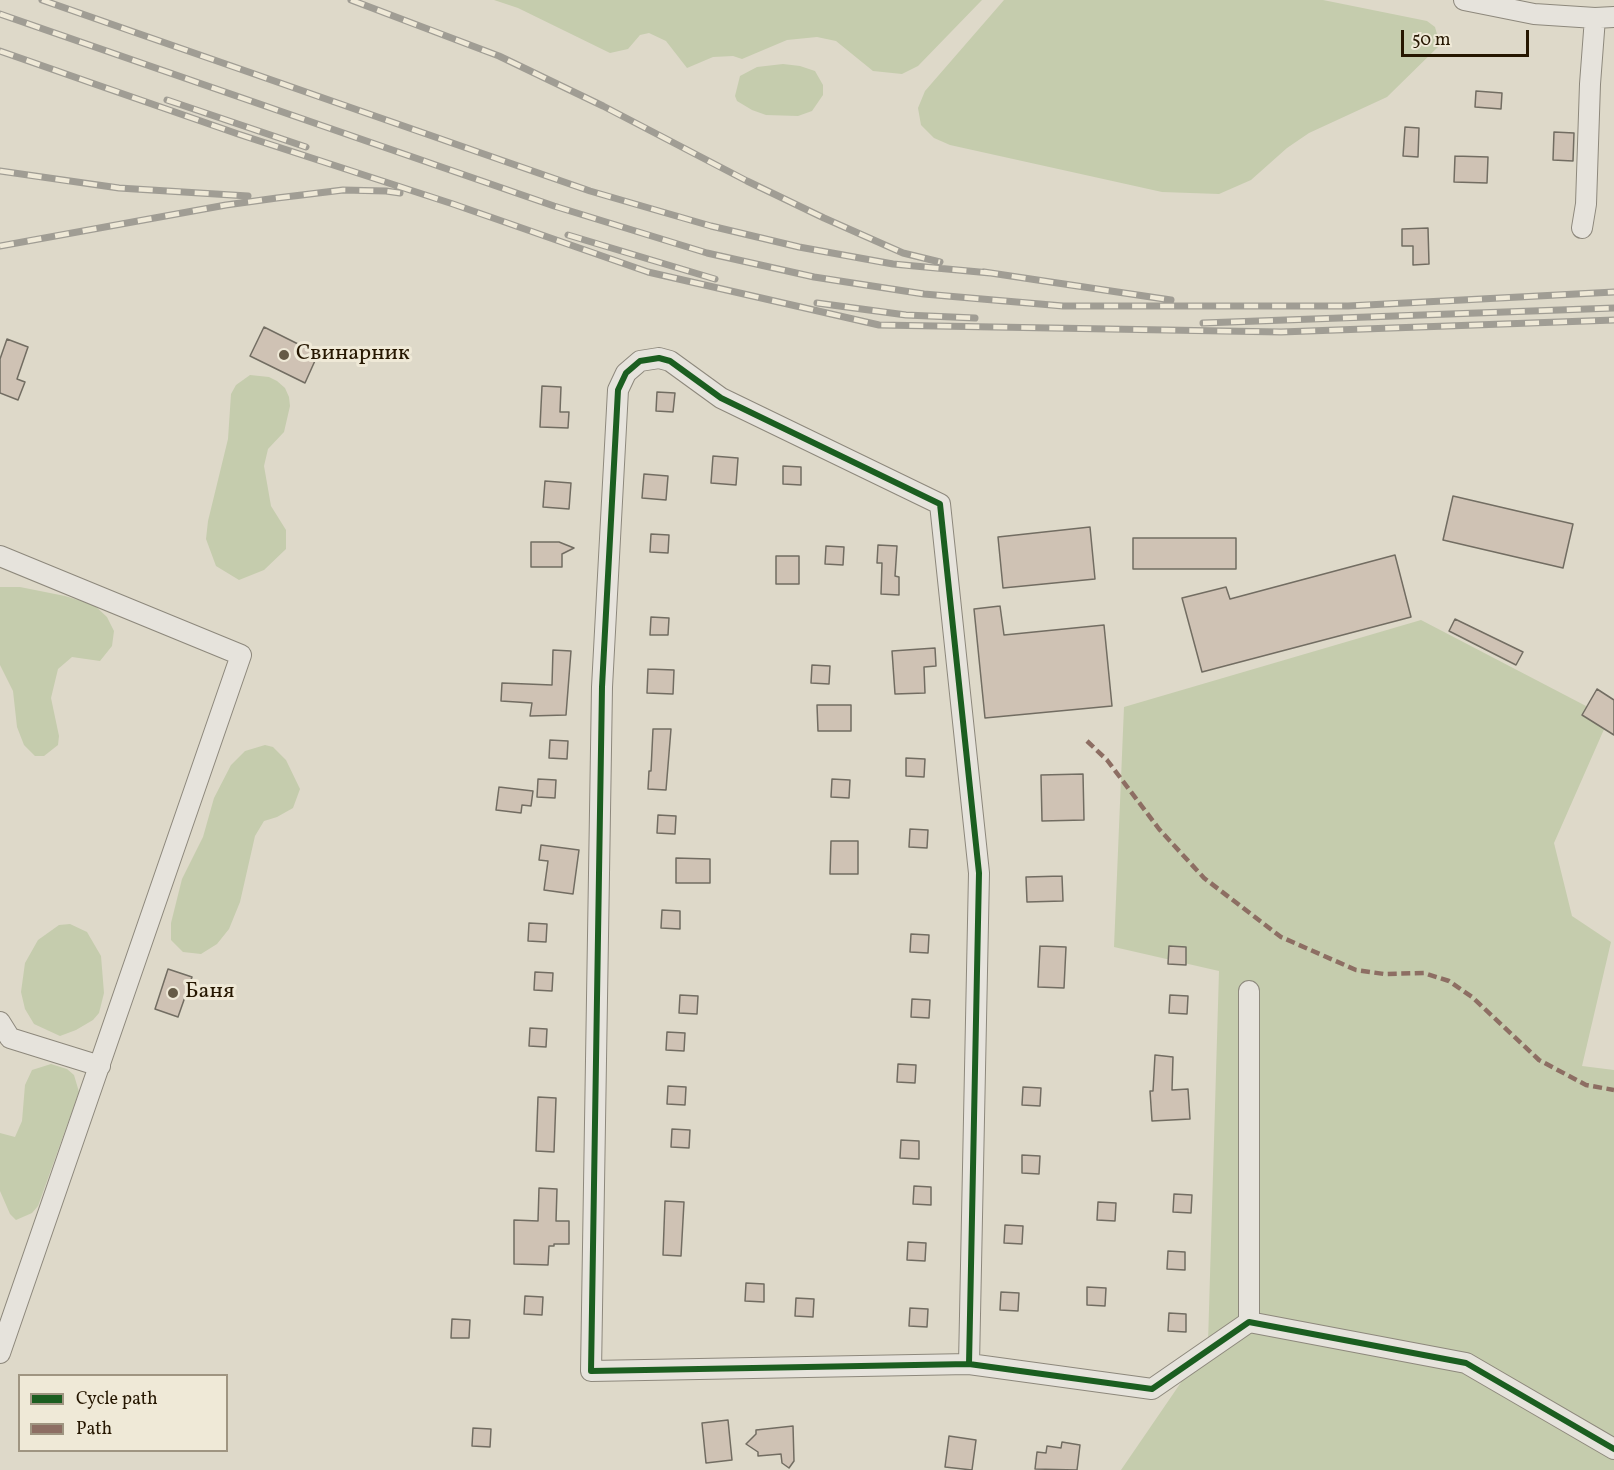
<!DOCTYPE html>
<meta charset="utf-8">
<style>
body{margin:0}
#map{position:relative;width:1614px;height:1470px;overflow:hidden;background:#ded9c9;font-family:Vollkorn,serif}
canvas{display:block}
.legend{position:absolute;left:18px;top:1374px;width:210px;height:78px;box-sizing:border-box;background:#efe9d7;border:2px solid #9f9581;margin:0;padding:8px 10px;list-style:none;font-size:18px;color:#261701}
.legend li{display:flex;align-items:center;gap:12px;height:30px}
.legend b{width:30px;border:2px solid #9f9581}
.scale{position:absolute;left:1401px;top:30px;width:128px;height:27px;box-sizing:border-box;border:3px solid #261701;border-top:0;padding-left:8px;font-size:18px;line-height:21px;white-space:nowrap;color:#261701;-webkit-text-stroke:4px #efe9d7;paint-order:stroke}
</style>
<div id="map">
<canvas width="1614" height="1470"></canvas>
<ul class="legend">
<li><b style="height:8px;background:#1b5e20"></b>Cycle path</li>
<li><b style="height:8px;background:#8d6e63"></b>Path</li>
</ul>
<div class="scale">50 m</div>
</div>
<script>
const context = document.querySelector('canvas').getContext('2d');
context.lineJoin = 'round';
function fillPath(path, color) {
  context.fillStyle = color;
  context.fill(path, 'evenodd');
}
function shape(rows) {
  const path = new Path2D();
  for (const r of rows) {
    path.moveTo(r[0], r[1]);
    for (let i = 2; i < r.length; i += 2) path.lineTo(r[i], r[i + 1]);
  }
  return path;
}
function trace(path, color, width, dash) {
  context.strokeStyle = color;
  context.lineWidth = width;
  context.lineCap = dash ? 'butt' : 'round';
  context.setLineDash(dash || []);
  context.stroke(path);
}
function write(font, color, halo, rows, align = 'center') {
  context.font = font + ' Vollkorn,serif';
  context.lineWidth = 6;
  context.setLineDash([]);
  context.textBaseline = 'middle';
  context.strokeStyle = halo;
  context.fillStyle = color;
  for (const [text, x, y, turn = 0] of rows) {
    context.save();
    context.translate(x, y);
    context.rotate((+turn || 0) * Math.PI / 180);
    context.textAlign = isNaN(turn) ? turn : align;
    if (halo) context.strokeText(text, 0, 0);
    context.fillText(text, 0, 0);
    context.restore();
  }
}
fillPath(shape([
 [494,0,982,0,918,66,902,74,873,71,836,41,817,37,787,40,742,59,733,56,713,57,687,68,666,41,649,33,640,35,628,49,610,53,518,8],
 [1004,0,1323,0,1427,21,1435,27,1440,45,1387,97,1309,133,1287,148,1251,180,1219,194,1162,192,950,145,934,138,921,125,918,108,925,91],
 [783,64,800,66,815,71,823,85,823,95,812,111,798,116,766,115,752,110,737,101,735,96,740,76,757,67],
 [250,375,269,377,277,381,285,388,289,397,290,406,284,432,268,449,264,466,271,506,286,530,286,549,264,570,239,580,216,566,206,539,208,521,228,439,231,394,236,385],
 [0,587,20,587,65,596,94,605,107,617,114,631,112,646,100,661,72,657,58,669,51,698,59,736,58,745,44,756,35,756,24,745,17,727,13,691,0,665],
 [1421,620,1609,718,1554,843,1572,916,1611,942,1582,1066,1614,1070,1614,1470,1121,1470,1208,1343,1219,971,1114,947,1124,707],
 [265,745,273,747,286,760,300,789,293,808,277,817,264,821,255,836,240,902,229,929,217,944,201,954,183,952,171,940,171,923,182,879,203,837,214,798,231,765,245,751],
 [70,924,87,932,101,956,104,993,99,1013,93,1020,76,1030,60,1036,34,1024,25,1009,21,992,25,963,38,940,59,925],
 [51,1064,67,1069,74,1075,79,1092,38,1206,32,1213,16,1220,10,1214,0,1191,0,1133,15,1137,22,1121,25,1085,32,1070]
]), '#c5ccad');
const building = shape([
 [1476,91,1502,93,1501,109,1475,107,1476,91],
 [1405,127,1419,128,1418,157,1403,156,1405,127],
 [1554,132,1574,133,1573,161,1553,160,1554,132],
 [1455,156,1488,157,1487,183,1454,182,1455,156],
 [1428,228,1429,264,1413,265,1413,246,1402,246,1402,229,1428,228],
 [264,327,318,354,305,383,250,356,264,327],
 [7,339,28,347,17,379,25,382,18,400,0,393,0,359,7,339],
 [542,386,561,387,560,412,569,412,568,428,540,427,542,386],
 [657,392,675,393,673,412,656,411,657,392],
 [713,456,738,458,736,485,711,483,713,456],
 [783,466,801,467,801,485,783,484,783,466],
 [644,474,668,476,666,500,642,498,644,474],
 [545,481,571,483,569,509,543,507,545,481],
 [1453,496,1573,524,1563,568,1443,540,1453,496],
 [1090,527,1095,579,1003,588,998,537,1090,527],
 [651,534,669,535,668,553,650,552,651,534],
 [1133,538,1236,538,1236,569,1133,569,1133,538],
 [531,542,559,542,574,548,562,554,562,567,531,567,531,542],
 [878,545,897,546,895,576,899,577,899,595,881,594,882,563,877,563,878,545],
 [826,546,844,547,843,565,825,564,826,546],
 [1395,555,1411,617,1202,672,1182,598,1226,587,1230,599,1395,555],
 [776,556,799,556,799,584,776,584,776,556],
 [1000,606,1004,635,1104,625,1112,706,985,718,974,609,1000,606],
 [651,617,669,618,668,635,650,635,651,617],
 [1455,619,1523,652,1516,665,1449,631,1455,619],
 [935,648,936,666,924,667,925,693,895,694,892,651,935,648],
 [553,650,571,651,566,715,530,716,532,703,501,701,502,683,552,685,553,650],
 [812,665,830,666,829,684,811,683,812,665],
 [648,669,674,670,673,694,647,693,648,669],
 [1597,689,1614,700,1614,735,1582,715,1597,689],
 [817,705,851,705,851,731,818,731,817,705],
 [653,729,671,729,666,790,648,789,649,771,651,771,653,729],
 [550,740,568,741,567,759,549,758,550,740],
 [906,758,925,759,924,777,906,776,906,758],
 [1083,774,1084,820,1042,821,1041,775,1083,774],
 [538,779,556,780,555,798,537,797,538,779],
 [832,779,850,780,849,798,831,797,832,779],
 [499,787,533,791,531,806,522,805,521,813,496,810,499,787],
 [658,815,676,816,675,834,657,833,658,815],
 [910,829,928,830,927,848,909,847,910,829],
 [831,841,858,841,858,874,830,874,831,841],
 [541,845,579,850,573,894,544,890,548,861,539,860,541,845],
 [676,858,710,859,710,883,676,883,676,858],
 [1062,876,1063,901,1027,902,1026,877,1062,876],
 [662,910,680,911,680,929,661,928,662,910],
 [529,923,547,924,546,942,528,941,529,923],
 [911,934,929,935,928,953,910,952,911,934],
 [1040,946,1066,947,1064,988,1038,987,1040,946],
 [1169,946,1186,947,1186,965,1168,964,1169,946],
 [168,969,192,977,178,1017,155,1009,168,969],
 [535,972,553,973,552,991,534,990,535,972],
 [680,995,698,996,697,1014,679,1013,680,995],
 [1170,995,1188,996,1187,1014,1169,1013,1170,995],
 [912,999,930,1000,929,1018,911,1017,912,999],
 [530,1028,547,1029,546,1047,529,1046,530,1028],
 [667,1032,685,1033,684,1051,666,1050,667,1032],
 [1155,1055,1173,1057,1172,1090,1188,1089,1190,1119,1152,1121,1150,1091,1153,1091,1155,1055],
 [898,1064,916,1065,915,1083,897,1082,898,1064],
 [668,1086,686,1087,685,1105,667,1104,668,1086],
 [1023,1087,1041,1088,1040,1106,1022,1105,1023,1087],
 [538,1097,556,1098,554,1152,536,1151,538,1097],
 [672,1129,690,1130,689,1148,671,1147,672,1129],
 [901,1140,919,1141,919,1159,900,1158,901,1140],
 [1022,1155,1040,1156,1039,1174,1022,1173,1022,1155],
 [914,1186,931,1187,931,1205,913,1204,914,1186],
 [539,1188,557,1189,556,1221,569,1221,569,1244,554,1244,554,1246,549,1246,548,1265,514,1264,514,1220,538,1221,539,1188],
 [1174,1194,1192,1195,1191,1213,1173,1212,1174,1194],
 [665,1201,684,1202,681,1256,663,1255,665,1201],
 [1098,1202,1116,1203,1115,1221,1097,1220,1098,1202],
 [1005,1225,1023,1226,1022,1244,1004,1243,1005,1225],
 [908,1242,926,1243,925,1261,907,1260,908,1242],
 [1168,1251,1185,1252,1185,1270,1167,1269,1168,1251],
 [746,1283,764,1284,764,1302,745,1301,746,1283],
 [1087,1287,1106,1288,1105,1306,1087,1305,1087,1287],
 [1001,1292,1019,1293,1018,1311,1000,1310,1001,1292],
 [525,1296,543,1297,542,1315,524,1314,525,1296],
 [796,1298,814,1299,813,1317,795,1316,796,1298],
 [910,1308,928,1309,927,1327,909,1326,910,1308],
 [1169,1313,1186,1314,1186,1332,1168,1331,1169,1313],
 [452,1319,470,1320,469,1338,451,1338,452,1319],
 [728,1420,732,1460,706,1463,702,1423,728,1420],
 [793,1426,794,1461,789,1468,782,1463,781,1454,758,1456,758,1452,746,1444,756,1434,756,1430,793,1426],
 [473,1428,491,1429,490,1447,472,1446,473,1428],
 [949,1436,976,1440,972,1470,945,1467,949,1436],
 [1062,1442,1080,1445,1077,1470,1035,1469,1037,1452,1046,1453,1047,1446,1061,1448,1062,1442]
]);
fillPath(building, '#cfc2b4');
trace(building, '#726d62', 1.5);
const minor = shape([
 [1464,0,1534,14,1595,18,1614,17],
 [1582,228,1586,204,1590,84,1595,18],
 [0,556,241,655,0,1353],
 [0,1022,10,1038,100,1066],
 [1249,1322,1249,991],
 [969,1364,591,1371,602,687,618,390,626,373,640,361,659,358,670,361,721,398,940,504,979,873,969,1364,1152,1389,1249,1322,1466,1363,1614,1449]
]);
trace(minor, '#8d887c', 22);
trace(minor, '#e6e3dc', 20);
const rail = shape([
 [42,0,590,191,711,226,799,247,893,264,990,273],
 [351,0,499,56,603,106,747,181,824,218,903,253,940,262],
 [0,14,554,206,707,253,814,277,924,294,1063,306,1348,306,1614,292],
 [0,51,238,134,453,204,648,272,879,325,1281,332,1614,320],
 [167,100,306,147],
 [0,171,119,188,248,196],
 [568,235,715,279],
 [0,246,226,205,277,198,343,190,386,191,400,193],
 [984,272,1171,300],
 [817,303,906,315,975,318],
 [1203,323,1614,308]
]);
trace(rail, '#a09d94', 7);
trace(rail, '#efe9d7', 4.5, [14]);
trace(shape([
 [1087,741,1107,760,1159,829,1204,878,1281,937,1356,970,1384,974,1424,973,1449,981,1472,997,1539,1060,1586,1085,1614,1090]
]), '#8d6e63', 4.5, [9, 4.5]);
trace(shape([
 [969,1364,591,1371,602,687,618,390,626,373,640,361,659,358,670,361,721,398,940,504,979,873,969,1364,1152,1389,1249,1322,1466,1363,1614,1449]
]), '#1b5e20', 6);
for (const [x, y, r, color] of [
 [284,355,6,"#665b47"],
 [173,993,6,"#665b47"]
]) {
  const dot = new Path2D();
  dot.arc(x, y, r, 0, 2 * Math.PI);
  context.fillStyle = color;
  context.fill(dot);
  trace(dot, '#efe9d7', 2);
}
write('22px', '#261701', '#efe9d7', [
 ["Свинарник",296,355],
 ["Баня",185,993]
], 'left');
</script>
